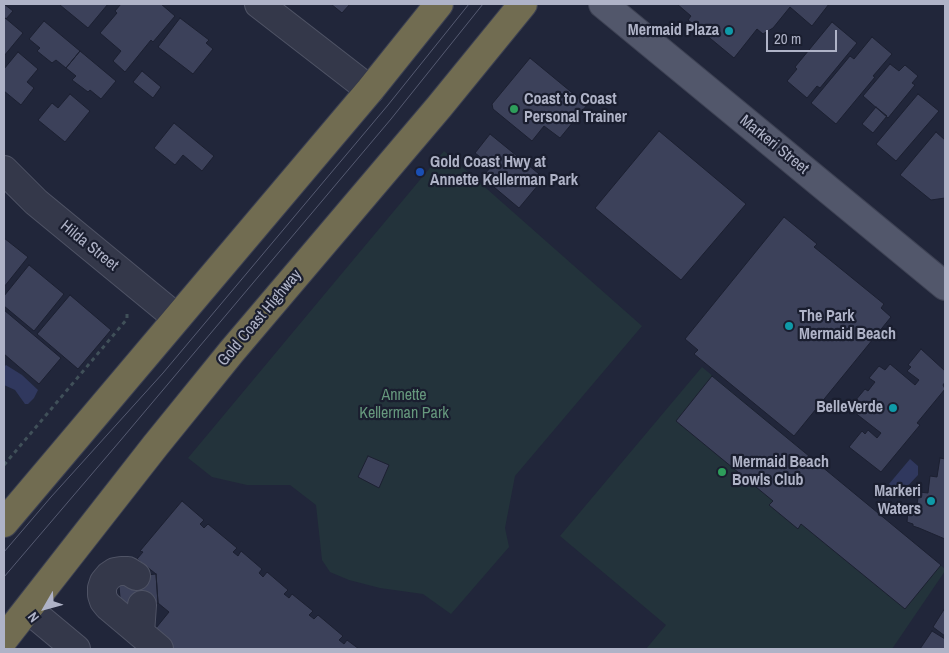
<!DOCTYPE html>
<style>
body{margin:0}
#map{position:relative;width:949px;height:653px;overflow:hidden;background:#21263a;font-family:"Archivo Narrow",sans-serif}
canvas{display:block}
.frame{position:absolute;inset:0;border:5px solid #afb3c7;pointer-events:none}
.north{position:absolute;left:20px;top:583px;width:50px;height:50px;-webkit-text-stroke:4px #1a1e2f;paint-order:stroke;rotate:232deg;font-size:14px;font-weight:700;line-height:20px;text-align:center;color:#afb3c7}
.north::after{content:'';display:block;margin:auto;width:18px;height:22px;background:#afb3c7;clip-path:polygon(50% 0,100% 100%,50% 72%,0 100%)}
.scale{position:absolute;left:766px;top:30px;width:71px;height:22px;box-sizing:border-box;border:2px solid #afb3c7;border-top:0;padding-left:6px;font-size:15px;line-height:18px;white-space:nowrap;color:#afb3c7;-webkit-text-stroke:4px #1a1e2f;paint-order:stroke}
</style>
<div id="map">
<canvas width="949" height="653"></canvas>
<div class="frame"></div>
<div class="north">N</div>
<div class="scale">20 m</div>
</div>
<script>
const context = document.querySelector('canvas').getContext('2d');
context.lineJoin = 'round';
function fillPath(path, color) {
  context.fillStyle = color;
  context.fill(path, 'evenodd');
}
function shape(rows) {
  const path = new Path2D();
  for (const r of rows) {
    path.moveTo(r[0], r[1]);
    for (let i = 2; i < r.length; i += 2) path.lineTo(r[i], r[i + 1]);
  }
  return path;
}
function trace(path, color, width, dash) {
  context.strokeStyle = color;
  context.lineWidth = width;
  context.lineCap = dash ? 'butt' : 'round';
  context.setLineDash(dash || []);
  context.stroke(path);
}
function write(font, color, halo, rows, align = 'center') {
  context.font = font + ' "Archivo Narrow",sans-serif';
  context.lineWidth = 4.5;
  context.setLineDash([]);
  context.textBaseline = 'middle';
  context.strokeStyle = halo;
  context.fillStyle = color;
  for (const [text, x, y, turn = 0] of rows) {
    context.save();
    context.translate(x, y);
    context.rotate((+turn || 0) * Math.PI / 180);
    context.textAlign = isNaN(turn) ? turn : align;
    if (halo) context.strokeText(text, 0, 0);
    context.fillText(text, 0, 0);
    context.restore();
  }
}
fillPath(shape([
 [444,151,642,326,515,476,505,528,509,547,451,614,423,594,380,588,349,580,330,572,322,560,316,505,290,485,247,485,212,477,188,458],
 [702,367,945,569,945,571,892,649,646,649,666,625,560,536]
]), '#23333b');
fillPath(shape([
 [6,365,22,375,38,390,34,398,28,404,25,404,15,390,4,385,4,367],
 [910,459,918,466,918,475,904,490,901,492,896,490,889,484]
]), '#30385e');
const building = shape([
 [4,4,13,11,6,19,4,17,4,4],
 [61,4,108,4,88,28,60,5,61,4],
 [121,4,161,4,175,16,153,42,151,40,125,72,113,61,121,51,100,33,117,13,115,11,121,4],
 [331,4,350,4,342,13,331,4],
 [677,4,829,4,812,26,790,7,773,28,763,34,757,29,734,58,688,20,691,16,677,4],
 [4,17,23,33,4,56,4,17],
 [180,18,209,40,206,43,213,49,193,74,158,47,180,18],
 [44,21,80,51,66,68,56,60,52,63,37,51,40,48,29,39,44,21],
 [832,22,857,43,820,88,817,86,807,98,787,81,797,69,795,67,832,22],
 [872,37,892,54,873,76,875,77,836,124,811,103,850,56,854,59,872,37],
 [80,51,116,81,101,99,90,90,88,92,72,80,76,76,66,68,80,51],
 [18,52,38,69,27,82,34,88,21,105,4,91,4,69,18,52],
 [530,58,587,105,560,138,544,126,532,141,493,109,492,104,530,58],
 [890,64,899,71,905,65,918,76,912,83,915,85,888,118,863,96,890,64],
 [142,71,161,87,153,98,133,82,142,71],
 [70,94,90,111,65,142,38,120,52,103,58,108,70,94],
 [918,94,939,111,896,161,876,144,918,94],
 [876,107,887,116,873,133,862,124,876,107],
 [174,123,214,156,202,171,183,155,175,165,154,148,174,123],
 [659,131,746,204,681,280,595,208,659,131],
 [936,132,945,140,945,198,931,200,900,175,936,132],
 [490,134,544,178,519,208,482,177,492,166,475,153,490,134],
 [784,217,817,244,814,247,884,304,881,308,891,317,794,436,694,354,698,350,685,339,784,217],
 [4,238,28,257,4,287,4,238],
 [29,265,64,294,34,331,4,306,4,296,29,265],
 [70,295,111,330,78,369,37,334,70,295],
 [4,310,61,358,39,384,4,354,4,310],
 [921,349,945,371,945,382,943,385,945,389,917,423,920,425,881,472,849,447,862,431,865,434,868,430,877,438,881,433,854,412,859,405,855,401,865,389,868,391,875,382,869,378,879,366,885,370,890,364,915,385,919,380,907,371,911,367,908,365,921,349],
 [712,376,941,565,905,609,801,524,798,529,769,505,773,501,676,421,712,376],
 [368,456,389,465,379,488,358,477,368,456],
 [940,458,945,459,945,539,919,528,913,526,913,524,907,522,908,509,916,510,919,492,928,493,930,476,937,477,940,458],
 [182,501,204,520,200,524,204,528,208,524,237,548,233,552,238,556,241,551,262,569,259,573,263,577,267,572,288,590,284,594,289,598,292,594,313,611,309,615,314,619,318,615,343,636,339,640,344,644,347,640,359,649,162,649,152,633,169,612,158,603,156,574,137,559,143,552,140,551,182,501],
 [156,574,158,603,121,606,118,578,156,574],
 [945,608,945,636,933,627,945,608],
 [932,631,945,639,945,649,920,649,932,631]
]);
fillPath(building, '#3c415a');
trace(building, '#1c2031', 1);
const minor = shape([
 [259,4,370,90],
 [4,170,36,202,177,318],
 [136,576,128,571,121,571,115,572,109,576,104,582,102,588,102,595,104,601,108,606,159,649],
 [28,609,76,649],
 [140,633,142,605]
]);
const major = shape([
 [603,4,945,286]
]);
const highway = shape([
 [4,523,370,90,439,4],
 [4,639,155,446,232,351,439,107,523,4]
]);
trace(minor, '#4f5365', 30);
trace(major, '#3e4254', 30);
trace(highway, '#3c4052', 30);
trace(shape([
 [4,465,127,319,127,311]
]), '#405059', 3, [4, 4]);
trace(minor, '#34384a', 28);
trace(major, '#52576b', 28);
trace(highway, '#716c51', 28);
trace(shape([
 [4,552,51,497,163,373,388,105,469,4],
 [4,577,120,441,391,119,483,4]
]), '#565b72', 1);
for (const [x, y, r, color] of [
 [729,31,5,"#0f9aa8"],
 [514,109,5,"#2e9e5b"],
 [420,172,5,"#1a4fb4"],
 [789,326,5,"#0f9aa8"],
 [893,408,5,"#0f9aa8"],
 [722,472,5,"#2e9e5b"],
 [931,501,5,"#0f9aa8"]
]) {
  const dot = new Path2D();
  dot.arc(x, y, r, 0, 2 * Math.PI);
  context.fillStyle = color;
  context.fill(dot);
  trace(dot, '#1a1e2f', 2);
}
write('bold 16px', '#afb3c7', '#1a1e2f', [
 ["Mermaid Plaza",719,31,"right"],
 ["Coast to Coast",524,100],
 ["Personal Trainer",524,118],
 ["Gold Coast Hwy at",430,163],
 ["Annette Kellerman Park",430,181],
 ["The Park",799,317],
 ["Mermaid Beach",799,335],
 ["BelleVerde",883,408,"right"],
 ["Mermaid Beach",732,463],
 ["Bowls Club",732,481],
 ["Markeri",921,492,"right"],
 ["Waters",921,510,"right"]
], 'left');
write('16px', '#afb3c7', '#1a1e2f', [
 ["Markeri Street",774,145,39],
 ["Hilda Street",89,246,39],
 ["Gold Coast Highway",260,318,-50]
]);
write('16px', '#66987d', '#1a1e2f', [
 ["Annette",404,396],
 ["Kellerman Park",404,414]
]);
</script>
